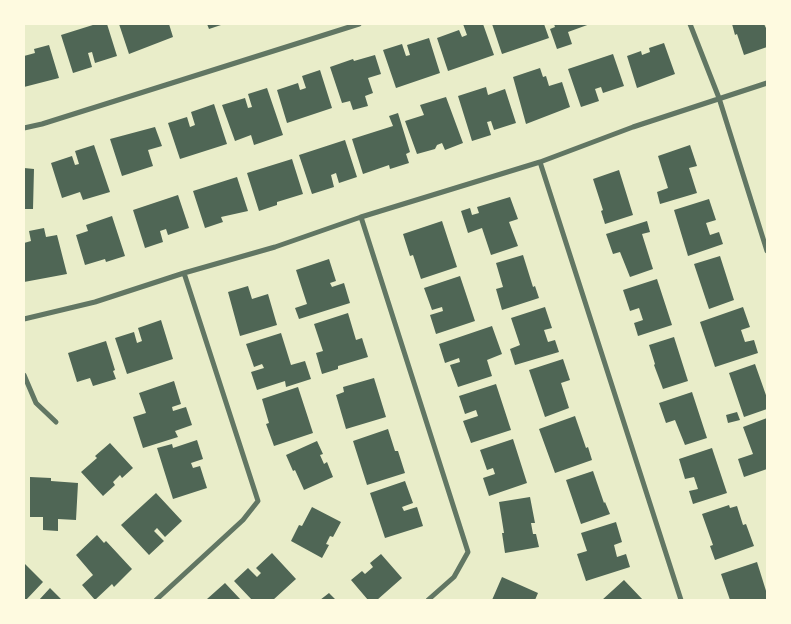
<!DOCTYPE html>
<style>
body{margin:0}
#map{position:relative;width:791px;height:624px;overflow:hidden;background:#e9edc9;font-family:Lato,sans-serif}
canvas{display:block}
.frame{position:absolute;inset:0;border:25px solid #fefae0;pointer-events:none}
</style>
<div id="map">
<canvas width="791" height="624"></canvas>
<div class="frame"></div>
</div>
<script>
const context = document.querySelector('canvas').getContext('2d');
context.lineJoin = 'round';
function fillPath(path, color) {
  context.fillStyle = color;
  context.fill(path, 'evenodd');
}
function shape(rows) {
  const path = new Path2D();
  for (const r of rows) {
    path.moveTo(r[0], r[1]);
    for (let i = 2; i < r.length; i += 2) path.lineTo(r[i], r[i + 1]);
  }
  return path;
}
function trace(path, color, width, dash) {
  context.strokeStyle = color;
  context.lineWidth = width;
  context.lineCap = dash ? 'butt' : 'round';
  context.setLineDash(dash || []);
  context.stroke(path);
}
fillPath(shape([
 [96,24,107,24,117,56,95,63,92,52,88,53,92,67,73,73,61,35],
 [119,24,169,24,173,37,129,54],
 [207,24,224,24,209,29],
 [463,24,483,24,494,55,448,71,437,38,459,30,462,37,467,35],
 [492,24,544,24,549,38,502,54],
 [554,24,590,24,568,32,572,44,557,49,550,29,555,27],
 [732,24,764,24,767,30,767,47,744,55,737,34,735,35],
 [429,38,440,73,396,88,383,50,402,44,406,56,410,55,407,45],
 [664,43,675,74,637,88,627,56,641,51,642,55,650,52,649,48],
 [49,45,59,78,24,87,24,56,35,53,34,49],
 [613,54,624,86,603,93,601,87,595,89,599,101,581,107,568,69],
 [375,55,381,74,368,78,373,93,365,96,368,106,353,110,350,101,342,103,330,67,353,59,354,61],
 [540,68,543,77,546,76,549,86,562,82,570,107,526,124,513,77],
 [320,70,332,108,287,123,277,90,298,83,300,90,306,88,302,76],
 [486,87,488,95,505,89,516,123,494,130,491,121,487,122,491,135,472,141,458,96],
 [267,88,283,135,254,145,251,135,235,141,222,105,245,98,248,108,252,107,248,94],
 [446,97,463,143,445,150,442,143,437,145,435,149,417,154,405,121,424,115,420,105],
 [214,104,227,144,180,159,168,123,187,117,190,127,195,125,191,112],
 [398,113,410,152,406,154,409,163,390,169,389,165,363,174,352,139,393,126,389,116],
 [155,127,162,146,148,150,153,166,122,176,110,139],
 [345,140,357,177,339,183,336,173,331,175,334,187,312,194,299,155],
 [94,145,110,192,83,200,80,192,62,198,51,163,72,156,75,165,79,164,75,151],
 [690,145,697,166,689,168,697,193,660,204,657,192,668,188,658,156],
 [292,159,303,194,277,202,277,205,259,211,247,173],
 [24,168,34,169,33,209,24,209],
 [619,170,633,215,605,224,601,211,603,210,593,179],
 [237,177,248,211,221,217,223,222,205,228,193,191],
 [178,195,189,228,168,235,166,229,160,231,163,242,145,248,133,210],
 [510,197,518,219,509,222,518,246,491,255,482,228,468,233,461,211,470,208,472,215,479,213,477,207],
 [709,199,716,220,706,223,710,235,719,232,723,244,688,256,674,210],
 [112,216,125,256,106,262,105,259,85,265,76,235,88,231,86,225],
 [442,221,457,267,421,279,413,255,410,256,403,234],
 [647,221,650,232,642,234,653,269,630,277,620,252,613,254,606,234],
 [44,228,46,237,57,235,67,274,24,282,24,243,31,241,29,231],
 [523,255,533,287,535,286,539,298,502,310,496,289,503,287,496,263],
 [720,256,734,300,709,309,694,264],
 [329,259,336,281,330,283,332,287,344,283,350,303,299,319,295,308,307,304,296,270],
 [460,276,475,321,436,334,430,315,443,311,442,307,432,310,424,288],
 [657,279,672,325,638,336,634,323,643,320,639,308,630,311,623,290],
 [248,286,252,299,268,294,277,325,240,336,228,292],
 [545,307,552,328,544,330,548,342,555,340,559,352,515,365,510,349,520,345,511,318],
 [743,307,750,327,741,330,745,342,754,340,758,353,715,367,700,322],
 [348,313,356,340,362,338,368,357,338,366,338,369,322,374,316,353,323,351,314,324],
 [161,320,173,359,127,374,115,338,134,332,137,343,142,341,138,328],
 [492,326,502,354,487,360,492,376,458,387,450,365,460,362,459,358,445,363,439,344],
 [281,333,291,365,305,361,311,379,286,387,285,381,257,390,251,372,264,368,262,364,254,367,246,344],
 [674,337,688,381,663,389,654,365,655,364,649,345],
 [106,341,115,370,113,371,116,379,93,386,90,378,77,382,68,353],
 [563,359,570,380,561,383,569,408,545,417,529,370],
 [755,364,767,398,767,409,744,417,729,373],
 [374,378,386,417,346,429,336,395,344,392,343,387],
 [174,381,181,404,172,407,173,411,186,407,192,425,175,431,178,437,143,448,133,417,146,413,139,393],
 [496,384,511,430,471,443,463,421,478,416,476,410,465,414,459,396],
 [298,387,313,433,274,446,266,424,269,423,262,399],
 [692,392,707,438,685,445,675,420,666,423,659,403],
 [737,412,740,420,728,423,726,415],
 [575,416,586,448,588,447,592,460,555,473,539,429],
 [767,418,767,469,744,477,738,459,753,454,743,427],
 [388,429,395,451,398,451,405,473,367,485,353,441],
 [513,439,527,483,489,496,483,478,495,474,493,468,487,470,480,450],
 [197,440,203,459,191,463,193,468,200,466,207,488,173,499,157,448,172,444,173,448],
 [317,441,323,454,320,455,324,464,327,462,333,477,304,490,295,470,293,471,286,455],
 [110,443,133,468,122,478,120,475,113,482,115,485,103,496,81,472,97,458,95,456],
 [712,448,727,493,693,504,689,491,698,489,694,477,685,479,679,459],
 [593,471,604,503,605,502,610,514,581,524,566,480],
 [30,477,51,478,51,481,78,483,76,520,58,519,58,531,43,530,43,517,30,517],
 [405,481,413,503,402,507,404,511,417,507,423,526,385,538,370,493],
 [156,493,182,521,165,537,157,528,154,531,164,541,149,555,121,525],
 [530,497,535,523,531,523,533,534,536,534,539,547,505,553,502,533,504,533,499,502],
 [729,505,730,508,737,506,743,525,746,524,754,546,715,560,710,546,713,545,702,514],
 [312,507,341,522,333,537,330,536,326,544,329,545,322,558,291,541,299,525,302,526],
 [616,522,622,542,614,545,617,557,626,554,630,567,586,581,577,554,587,551,581,533],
 [97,535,104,543,106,541,132,569,114,587,112,584,95,600,82,585,93,575,76,555],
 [272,553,296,579,273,600,252,600,234,581,248,568,257,577,261,573,256,568],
 [381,554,402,578,377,600,368,600,351,580,362,571,365,574,373,567,370,563],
 [757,562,767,594,767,600,730,600,721,574],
 [24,563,43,582,26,600,24,600],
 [502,577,538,593,535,600,492,600],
 [624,580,643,600,602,600],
 [225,583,241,600,208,600,207,599],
 [50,588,62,600,39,600],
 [329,593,336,600,320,600]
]), '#4f6655');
trace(shape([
 [690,24,719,98,767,251],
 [24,128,42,124,359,24],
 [540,162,681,600],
 [361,217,468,552,454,577,428,600],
 [24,319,95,302,184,273,275,247,361,217,540,162,633,127,767,83],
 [24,375,36,403,56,422],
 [156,600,243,520,258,501,184,273]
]), '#617663', 5);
</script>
